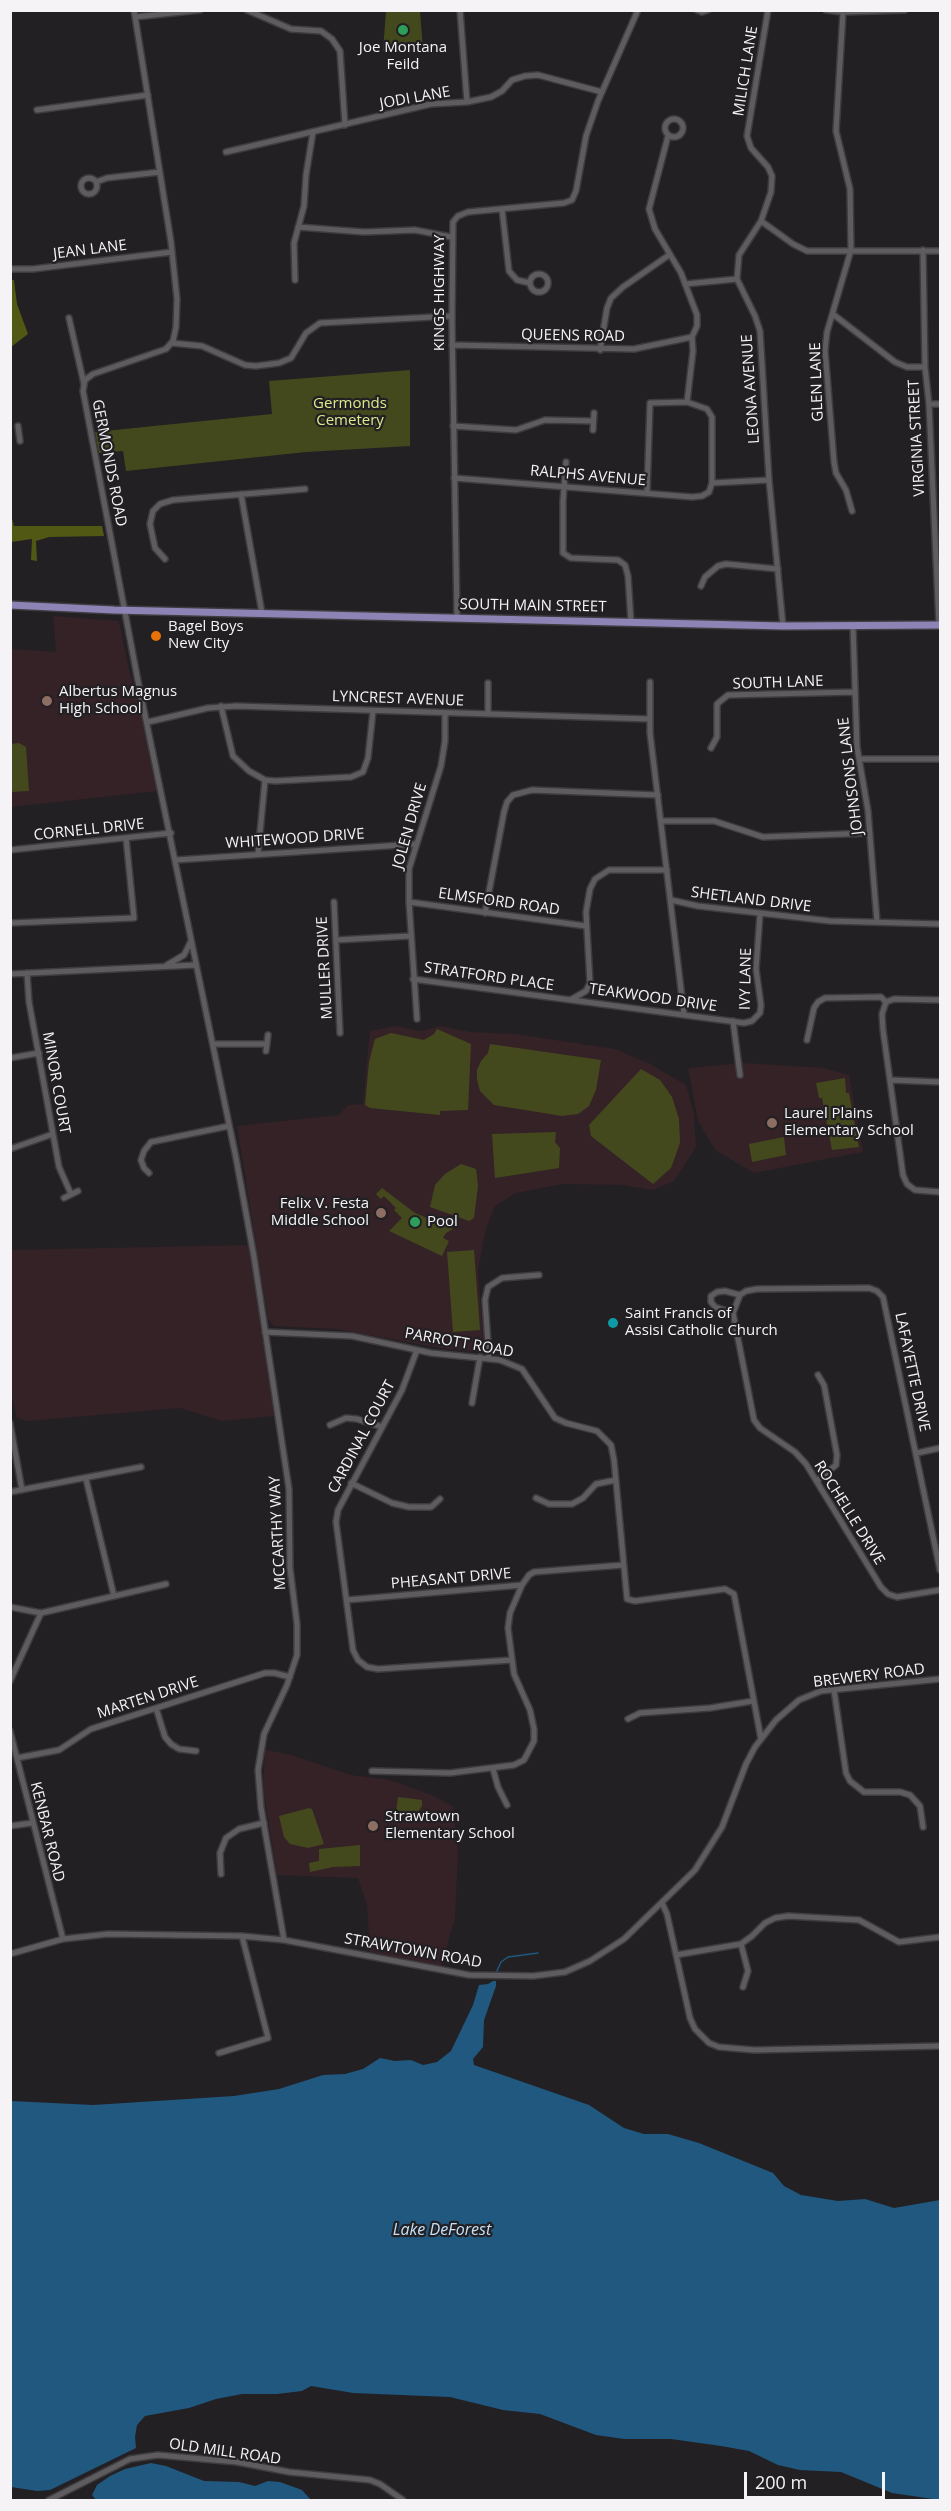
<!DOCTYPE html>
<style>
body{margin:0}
#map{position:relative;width:951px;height:2511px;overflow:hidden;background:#222023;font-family:"Open Sans",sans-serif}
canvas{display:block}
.frame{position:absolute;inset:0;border:12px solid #f5f3f5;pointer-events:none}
.scale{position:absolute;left:744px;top:2472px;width:141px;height:27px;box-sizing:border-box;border:3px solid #f5f3f5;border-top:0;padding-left:8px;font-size:18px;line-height:21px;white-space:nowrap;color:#f5f3f5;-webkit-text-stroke:4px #222023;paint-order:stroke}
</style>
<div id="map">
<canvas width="951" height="2511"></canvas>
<div class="frame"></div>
<div class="scale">200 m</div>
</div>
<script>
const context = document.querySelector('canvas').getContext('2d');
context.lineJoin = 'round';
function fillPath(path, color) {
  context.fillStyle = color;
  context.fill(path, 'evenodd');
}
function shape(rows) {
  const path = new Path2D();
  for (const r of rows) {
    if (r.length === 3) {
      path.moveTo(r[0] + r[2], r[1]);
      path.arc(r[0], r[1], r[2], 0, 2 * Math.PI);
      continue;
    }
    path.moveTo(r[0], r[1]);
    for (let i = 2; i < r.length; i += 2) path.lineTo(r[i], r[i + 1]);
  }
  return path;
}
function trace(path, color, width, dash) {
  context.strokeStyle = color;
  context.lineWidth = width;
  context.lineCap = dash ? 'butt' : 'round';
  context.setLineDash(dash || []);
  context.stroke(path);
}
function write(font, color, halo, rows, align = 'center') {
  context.font = font + ' "Open Sans",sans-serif';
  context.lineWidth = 4.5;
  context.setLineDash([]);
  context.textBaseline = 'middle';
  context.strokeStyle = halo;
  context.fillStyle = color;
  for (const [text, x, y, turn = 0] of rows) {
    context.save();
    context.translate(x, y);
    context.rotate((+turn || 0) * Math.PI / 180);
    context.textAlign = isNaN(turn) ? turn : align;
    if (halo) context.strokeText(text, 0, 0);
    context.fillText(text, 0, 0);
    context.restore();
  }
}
fillPath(shape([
 [53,616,119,621,129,670,139,706,157,791,11,807,10,649,56,652],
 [395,1026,421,1031,441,1026,470,1032,515,1034,615,1049,650,1064,686,1085,694,1113,696,1147,674,1181,653,1190,622,1185,563,1184,516,1193,495,1206,486,1229,478,1269,484,1353,440,1348,337,1329,274,1326,268,1319,237,1126,339,1115,348,1105,363,1104,370,1031],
 [743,1063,824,1068,849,1075,863,1152,754,1173,715,1150,698,1121,688,1068],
 [248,1245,274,1416,222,1421,180,1408,27,1421,17,1418,10,1389,11,1250],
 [265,1750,288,1754,351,1775,390,1780,429,1794,453,1806,458,1852,455,1918,441,1966,370,1952,367,1905,358,1878,277,1875,263,1787]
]), '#342227');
fillPath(shape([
 [386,11,420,11,423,50,383,51],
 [410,370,410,446,306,452,126,471,123,451,99,453,95,432,272,414,269,381],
 [19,743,26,747,29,791,11,792,11,744],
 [437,1029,471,1044,468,1110,440,1111,440,1115,370,1108,365,1105,369,1062,375,1039,391,1033,424,1040,434,1034],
 [490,1044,601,1060,596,1090,589,1106,578,1114,562,1116,494,1105,480,1091,477,1080,477,1070,481,1061,488,1053],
 [641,1069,660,1080,672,1097,679,1119,680,1143,671,1168,653,1184,591,1136,589,1125],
 [845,1078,846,1093,849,1093,859,1147,832,1150,822,1098,819,1098,816,1083],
 [556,1132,555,1142,560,1148,559,1168,495,1178,492,1134],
 [784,1137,786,1155,752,1162,749,1144],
 [461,1164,476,1169,478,1186,474,1218,469,1221,430,1207,435,1185,445,1174],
 [382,1188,415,1213,453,1229,446,1233,443,1238,449,1241,442,1256,389,1231,402,1218,394,1210,396,1208,384,1196,381,1199,376,1194],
 [474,1250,480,1330,453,1332,447,1252],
 [398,1797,422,1800,422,1806,414,1818,399,1816,396,1812],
 [309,1808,312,1809,324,1844,308,1848,290,1844,284,1837,279,1816],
 [360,1845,360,1866,333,1867,310,1872,309,1863,319,1861,319,1849]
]), '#44491d');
fillPath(shape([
 [11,280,14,280,17,304,28,334,11,347],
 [10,511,14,526,102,526,104,536,49,537,36,541,37,561,31,560,32,539,11,542]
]), '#515814');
fillPath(shape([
 [493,1981,496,1981,496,1986,484,2020,483,2047,473,2059,474,2065,589,2105,624,2128,644,2134,668,2134,699,2143,773,2173,784,2186,801,2195,838,2201,865,2199,894,2208,940,2200,940,2500,892,2493,841,2472,800,2470,778,2465,749,2451,721,2446,671,2439,624,2439,596,2435,540,2414,503,2410,450,2397,353,2393,311,2386,302,2391,277,2394,242,2394,216,2399,189,2408,145,2416,137,2425,135,2437,136,2448,50,2490,37,2491,11,2487,11,2101,93,2105,234,2096,279,2089,323,2075,345,2074,363,2069,380,2058,395,2061,411,2060,423,2065,437,2062,451,2051,473,2005,479,1985,488,1984],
 [151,2463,166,2466,204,2481,239,2482,255,2486,268,2481,280,2482,302,2490,311,2500,96,2500,92,2495,97,2485,110,2476,125,2469]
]), '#205880');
trace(shape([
 [496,1973,501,1962,508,1957,538,1953]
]), '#205880', 1.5);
const minor = shape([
 [134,10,171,242,177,299,176,327,173,341,166,349,93,374,85,380,83,391,138,681,236,1158,254,1257,289,1489,290,1568,297,1624,297,1655,287,1685,264,1734,258,1770,261,1808,284,1940],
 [247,10,291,29,321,31,332,39,340,51,345,125],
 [460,10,467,102],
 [697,10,702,12,708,10],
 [768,10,747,136,751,148,768,167,772,176,771,192,761,221,739,255,737,279,755,316,760,331,769,480,783,626],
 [826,10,843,12,905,10],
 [843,12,836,131,850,189,851,250,827,332,825,350,834,462,836,473,846,490,852,511],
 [135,17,200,10],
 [37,110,148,95],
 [674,128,9],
 [668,136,649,209,655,229,681,273,697,315,697,326,692,337,693,351,687,402],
 [226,152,431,104,467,102,491,97,502,91,512,80,525,76,538,75,602,92],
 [89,186,8],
 [96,182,107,178,160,172],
 [502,209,509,271,517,280,530,283],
 [761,221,793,244,807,251,940,251],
 [298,227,364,232,415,230,451,237],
 [923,250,925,367,929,404,939,625],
 [10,269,33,269,172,252],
 [539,283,9],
 [295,280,294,243,304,206,306,175,313,132],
 [685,284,737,279],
 [834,315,895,362,907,367,925,367],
 [69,318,84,384],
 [172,343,202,346,245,365,256,366,279,363,291,358,306,333,320,323,452,316],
 [452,345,634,349,692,337],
 [600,350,607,308,611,298,623,287,669,255],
 [929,404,940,404],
 [18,426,20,441],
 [453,426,516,430,545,420,593,421],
 [593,430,594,413],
 [566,462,563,501,563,553,571,558,618,560,625,565,628,576,631,622],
 [454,478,692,497,702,496,709,492,712,483,712,417,707,409,687,402,650,403,647,493],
 [712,483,769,480],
 [241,494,262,613],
 [165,559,155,548,150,524,153,511,160,504,173,500,305,489],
 [701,586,705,577,718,566,726,564,778,569],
 [457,618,452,322,453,222,458,216,468,212,564,203,572,200,576,191,586,136,598,101,638,10],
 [853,626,857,747,868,811,877,922],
 [650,682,650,733,684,1014],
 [221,706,233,756,249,771,265,780,275,781,351,777,363,772,368,758,373,711],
 [488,714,488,683],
 [148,722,208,708,236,706,650,719],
 [711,748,717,737,717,704,728,695,854,692],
 [859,759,940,759],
 [661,821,714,821,763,837,870,833],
 [10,850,171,833],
 [258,854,265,780],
 [176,860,416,844],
 [671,900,698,906,830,921,940,924],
 [334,902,340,1033],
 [409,902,586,926],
 [485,913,504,812,507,802,513,795,532,790,658,795],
 [10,923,134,918,126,838],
 [336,940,410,936],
 [167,965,184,955,191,941],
 [27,973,29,1002,59,1167,71,1194],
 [10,974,196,965],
 [413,979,744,1023,752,1021,760,1013,761,1005,756,969,760,914],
 [572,999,586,991,590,983,586,912,590,889,595,879,609,870,667,870],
 [886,1002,882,1014,883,1030,903,1175,907,1184,915,1190,940,1192],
 [886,1002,894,999,940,1000],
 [417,1019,409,902,409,869,441,766,445,741,445,713],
 [733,1021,740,1075],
 [807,1040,814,1008,818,1002,825,998,881,997,886,1002],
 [213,1044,267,1044],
 [266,1051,268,1035],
 [10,1058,39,1053],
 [890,1080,940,1082],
 [10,1149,53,1134],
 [149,1173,144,1168,141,1160,144,1151,151,1142,229,1126],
 [64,1198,78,1191],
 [733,1313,715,1307,711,1302,711,1296,717,1292,725,1291,740,1295],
 [265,1332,352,1336,431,1353,500,1360,522,1369,555,1418,566,1423,597,1431,611,1445,614,1460,627,1599,635,1601,725,1589,734,1594,761,1739],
 [417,1350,402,1390,338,1510,336,1522,353,1650,358,1660,367,1667,378,1669,512,1660],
 [489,1358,485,1300,488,1287,502,1278,539,1275],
 [472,1403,480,1357],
 [10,1423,22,1490],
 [330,1425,346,1418,357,1419,382,1427],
 [917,1453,940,1448],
 [86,1479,114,1596],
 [817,1481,836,1465,837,1455,824,1385,818,1375],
 [351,1483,392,1503,409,1507,431,1507,440,1499],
 [10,1492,141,1467],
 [536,1498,549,1504,572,1504,583,1498,596,1484,616,1480],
 [940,1570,883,1297,877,1291,869,1288,757,1289,746,1291,740,1295,733,1313,754,1420,760,1428,795,1452,806,1464,881,1587,888,1594,897,1597,940,1590],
 [347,1600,522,1585,529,1575,534,1572,623,1565],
 [10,1607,41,1613,166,1584],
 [10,1681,41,1613],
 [834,1690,846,1773,850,1781,864,1792,900,1792,910,1795,920,1806,923,1827],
 [156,1708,165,1737,171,1744,179,1749,196,1751],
 [628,1719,640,1713,710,1708,753,1701],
 [10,1731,63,1939],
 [17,1758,59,1750,91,1729,265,1673,274,1673,290,1677],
 [493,1769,498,1787,507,1805],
 [372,1771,450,1773,514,1765,524,1760,534,1741,534,1729,530,1710,514,1674,508,1628,510,1613,522,1585],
 [10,1826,32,1823],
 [221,1874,220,1853,226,1838,239,1829,264,1823],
 [662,1903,667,1914,690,2018,695,2029,709,2043,719,2047,754,2050,940,2046],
 [741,1944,748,1971,743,1987],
 [10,1954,63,1939,108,1934,242,1936,284,1940,469,1975,533,1976,565,1972,590,1961,624,1939,695,1870,722,1827,746,1764,755,1747,776,1720,799,1700,821,1691,940,1679],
 [676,1955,741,1944,752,1936,765,1923,775,1918,788,1916,859,1920,899,1942,940,1937],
 [219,2053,268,2038,242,1936],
 [49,2500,130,2459,158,2455,237,2462,289,2472,370,2480,380,2484,403,2500]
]);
const major = shape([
 [10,605,114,610,783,626,940,625]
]);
trace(minor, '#3e3c3f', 8);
trace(major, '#3e3c3f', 10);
trace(minor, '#5e5c5f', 5);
trace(major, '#8d83b5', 7);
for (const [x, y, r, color] of [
 [403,30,6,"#2e9e5b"],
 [156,636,6,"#e8710a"],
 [47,701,6,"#8d6e63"],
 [772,1123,6,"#8d6e63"],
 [381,1213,6,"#8d6e63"],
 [415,1222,6,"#2e9e5b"],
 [613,1323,6,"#0f9aa8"],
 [373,1826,6,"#8d6e63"]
]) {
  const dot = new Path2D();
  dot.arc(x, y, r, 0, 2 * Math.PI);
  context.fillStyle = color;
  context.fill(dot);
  trace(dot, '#222023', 2);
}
write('15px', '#f5f3f5', '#222023', [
 ["Joe Montana",403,48,"center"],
 ["Feild",403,65,"center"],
 ["Bagel Boys",168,627],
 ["New City",168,644],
 ["Albertus Magnus",59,692],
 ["High School",59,709],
 ["Laurel Plains",784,1114],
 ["Elementary School",784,1131],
 ["Felix V. Festa",369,1204,"right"],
 ["Middle School",369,1221,"right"],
 ["Pool",427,1222],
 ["Saint Francis of",625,1314],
 ["Assisi Catholic Church",625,1331],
 ["Strawtown",385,1817],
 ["Elementary School",385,1834]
], 'left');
write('15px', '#f5f3f5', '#222023', [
 ["MILICH LANE",746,71,-81],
 ["JODI LANE",415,98,-10],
 ["JEAN LANE",90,250,-7],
 ["KINGS HIGHWAY",440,293,-90],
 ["QUEENS ROAD",573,336,1],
 ["GLEN LANE",817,382,-92],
 ["LEONA AVENUE",751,389,-94],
 ["VIRGINIA STREET",917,438,-93],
 ["GERMONDS ROAD",109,463,79],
 ["RALPHS AVENUE",588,476,5],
 ["SOUTH MAIN STREET",533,606,1],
 ["SOUTH LANE",778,683,-2],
 ["LYNCREST AVENUE",398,699,2],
 ["JOHNSONS LANE",851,776,-97],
 ["JOLEN DRIVE",410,826,-74],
 ["CORNELL DRIVE",89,830,-6],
 ["WHITEWOOD DRIVE",295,839,-4],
 ["SHETLAND DRIVE",751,900,7],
 ["ELMSFORD ROAD",499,902,8],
 ["MULLER DRIVE",325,968,-93],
 ["STRATFORD PLACE",489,977,8],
 ["IVY LANE",746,979,-89],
 ["TEAKWOOD DRIVE",653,998,8],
 ["MINOR COURT",56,1083,80],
 ["PARROTT ROAD",459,1343,10],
 ["LAFAYETTE DRIVE",912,1372,78],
 ["CARDINAL COURT",362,1437,-62],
 ["ROCHELLE DRIVE",849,1513,58],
 ["MCCARTHY WAY",278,1533,-93],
 ["PHEASANT DRIVE",451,1579,-5],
 ["BREWERY ROAD",869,1676,-7],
 ["MARTEN DRIVE",148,1698,-18],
 ["KENBAR ROAD",47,1832,76],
 ["STRAWTOWN ROAD",413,1951,10],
 ["OLD MILL ROAD",225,2452,8]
]);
write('15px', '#dce98b', '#222023', [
 ["Germonds",350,404],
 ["Cemetery",350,421]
]);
write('italic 16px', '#c3e1fa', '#222023', [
 ["Lake DeForest",442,2230]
]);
</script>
